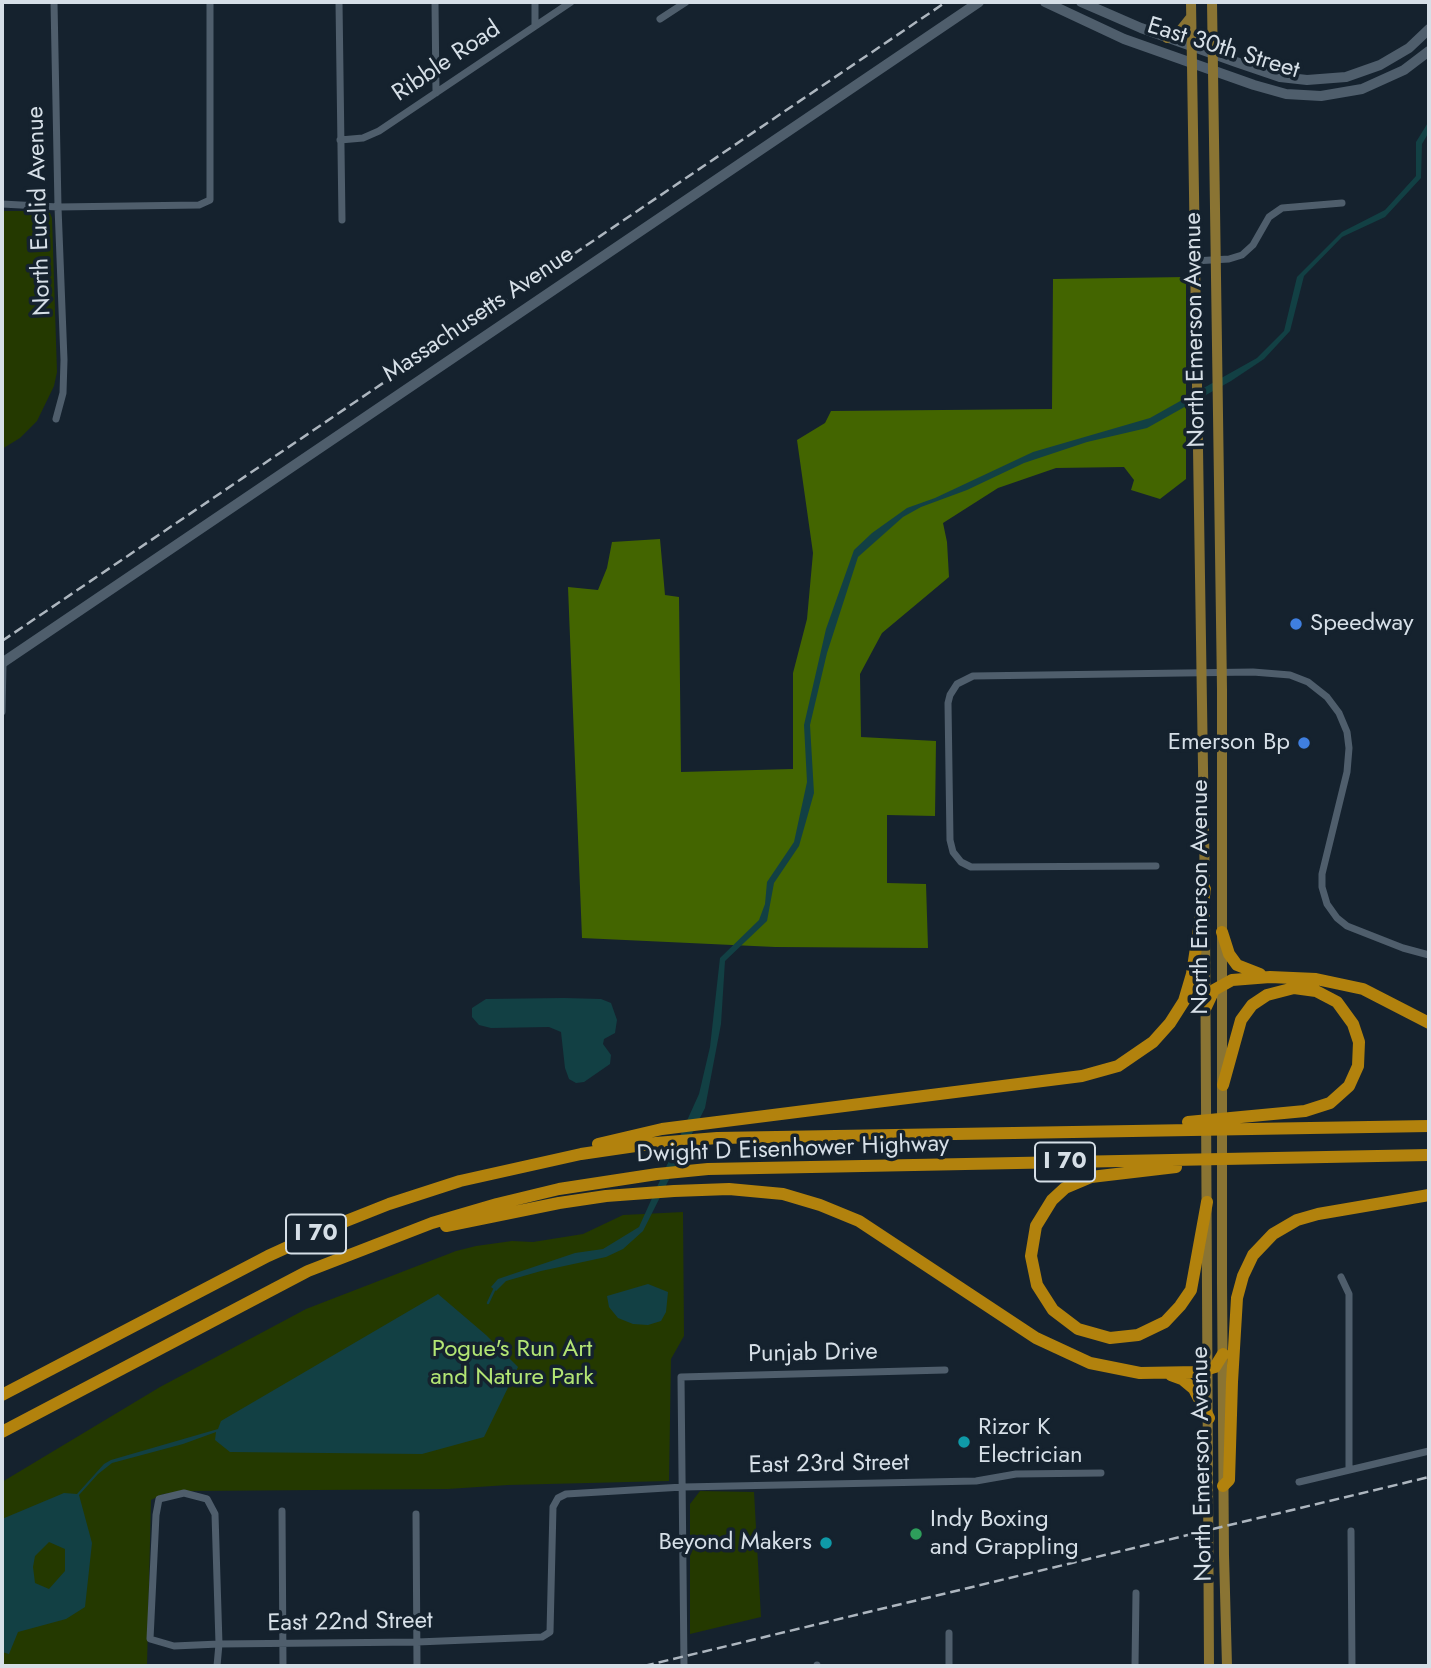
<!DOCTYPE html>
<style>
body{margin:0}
#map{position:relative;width:1431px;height:1668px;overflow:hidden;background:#15222e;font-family:Jost,sans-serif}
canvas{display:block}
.frame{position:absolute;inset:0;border:4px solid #d6dfe7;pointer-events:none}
</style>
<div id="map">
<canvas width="1431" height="1668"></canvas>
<div class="frame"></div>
</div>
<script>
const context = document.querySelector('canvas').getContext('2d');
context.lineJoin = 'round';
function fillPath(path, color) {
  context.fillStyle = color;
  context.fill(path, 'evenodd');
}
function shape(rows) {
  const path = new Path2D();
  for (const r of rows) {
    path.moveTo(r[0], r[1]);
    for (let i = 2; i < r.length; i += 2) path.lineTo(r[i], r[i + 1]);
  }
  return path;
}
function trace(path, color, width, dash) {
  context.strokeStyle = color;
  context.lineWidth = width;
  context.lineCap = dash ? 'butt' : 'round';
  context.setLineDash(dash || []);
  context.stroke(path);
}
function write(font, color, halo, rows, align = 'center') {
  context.font = font + ' Jost,sans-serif';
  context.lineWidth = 7;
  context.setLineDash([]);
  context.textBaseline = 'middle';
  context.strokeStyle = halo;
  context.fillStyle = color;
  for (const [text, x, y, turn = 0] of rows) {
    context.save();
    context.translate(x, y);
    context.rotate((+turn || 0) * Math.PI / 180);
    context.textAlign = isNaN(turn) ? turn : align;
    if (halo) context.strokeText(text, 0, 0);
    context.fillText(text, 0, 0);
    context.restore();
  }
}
fillPath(shape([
 [2,211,45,211,50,213,52,218,57,372,54,386,37,421,20,438,2,449],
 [683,1212,684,1336,671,1359,669,1481,508,1485,448,1489,190,1491,163,1494,151,1500,147,1666,2,1666,2,1482,160,1387,306,1309,456,1251,476,1246,512,1241,533,1242,583,1234,623,1215],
 [700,1491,754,1492,761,1617,690,1634,690,1504]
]), '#243900');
fillPath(shape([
 [1186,277,1186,479,1160,499,1131,490,1134,480,1124,467,1056,468,998,488,943,523,947,542,949,577,882,633,860,674,861,737,936,741,935,816,887,815,887,883,926,884,928,948,775,947,582,938,568,587,598,590,607,568,612,542,660,539,665,595,679,597,681,772,793,769,793,673,807,619,813,553,797,440,825,423,831,411,1052,409,1053,279]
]), '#436500');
fillPath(shape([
 [1429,121,1429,132,1422,144,1421,178,1385,217,1342,237,1304,276,1290,331,1264,359,1231,381,1147,428,1087,442,1024,463,967,490,921,507,903,517,858,557,827,653,810,725,814,793,799,846,774,883,767,921,725,961,721,1024,705,1108,643,1231,623,1249,606,1257,541,1271,506,1281,496,1291,491,1287,498,1279,575,1253,603,1249,639,1227,699,1094,710,1047,720,958,759,920,765,904,767,882,794,842,807,782,804,725,826,629,854,550,872,533,907,508,935,498,1033,452,1150,418,1257,358,1284,331,1297,277,1342,232,1385,210,1416,176,1416,142],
 [564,998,601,999,611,1003,617,1020,615,1033,604,1039,603,1044,611,1055,610,1064,584,1082,576,1083,569,1079,565,1068,561,1032,549,1027,491,1028,479,1025,472,1017,472,1008,486,999],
 [648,1284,668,1292,666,1312,661,1321,648,1325,633,1324,618,1318,609,1307,607,1296],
 [438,1294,486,1335,518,1367,484,1437,422,1454,230,1452,215,1440,216,1432,183,1444,112,1463,98,1474,79,1495,92,1543,85,1607,66,1619,18,1632,9,1654,2,1652,2,1519,64,1493,77,1494,104,1464,111,1460,218,1429,221,1421],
 [49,1542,65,1549,65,1571,49,1589,35,1583,33,1567,35,1556]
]), '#124044');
trace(shape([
 [488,1303,495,1288]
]), '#124044', 2.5);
trace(shape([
 [54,2,58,207,64,360,63,393,56,419],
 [339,2,342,220],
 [435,2,436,93],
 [660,19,686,2],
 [535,26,535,2],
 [340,140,363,138,379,131,571,2],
 [2,204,58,207,199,205,210,200,210,2],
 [1194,261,1229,259,1242,255,1253,245,1269,217,1282,208,1342,203],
 [2,712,3,663],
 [1156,866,971,867,961,862,953,852,950,840,948,703,950,695,957,684,973,676,1253,672,1290,675,1308,682,1327,697,1339,713,1347,732,1349,748,1347,772,1322,874,1322,887,1327,904,1337,918,1347,926,1403,948,1429,955],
 [1341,1277,1349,1294,1349,1470],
 [1299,1482,1429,1451],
 [282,1511,283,1666],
 [416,1514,417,1666],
 [1351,1531,1352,1666],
 [949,1633,949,1666],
 [817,1665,817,1666],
 [217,1666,219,1644,215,1514,207,1499,184,1493,159,1499,156,1515,150,1639,174,1646,219,1644,417,1642,542,1637,550,1632,553,1507,558,1498,566,1494,683,1487,976,1481,1016,1474,1101,1473],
 [684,1666,681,1377,945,1370],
 [1135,1666,1136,1593]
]), '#4f5e6c', 7);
trace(shape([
 [1045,2,1124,39,1254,85,1286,94,1321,96,1362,89,1404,70,1429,51],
 [1081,2,1141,28,1236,62,1280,77,1307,80,1346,77,1380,65,1409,48,1429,29],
 [2,663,979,2]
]), '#4f5e6c', 10);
trace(shape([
 [1191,2,1205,895],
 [1212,2,1222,689,1222,1283,1224,1555,1227,1666],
 [1167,38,1179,32,1191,17],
 [1205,914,1209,1666]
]), '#8a7433', 10);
trace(shape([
 [1222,932,1229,954,1237,965,1260,974],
 [1206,1007,1214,990,1232,980,1270,977,1316,979,1363,989,1429,1023],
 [1188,1122,1305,1111,1330,1103,1349,1086,1358,1066,1359,1042,1353,1024,1337,1002,1316,991,1294,988,1267,995,1252,1005,1241,1020,1223,1085],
 [598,1144,662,1129,1082,1076,1118,1066,1153,1042,1170,1023,1184,1001,1192,974,1205,889],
 [1176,1167,1091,1177,1065,1188,1052,1200,1036,1226,1031,1256,1037,1285,1053,1310,1078,1329,1110,1338,1138,1335,1165,1322,1180,1306,1191,1290,1207,1202],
 [446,1226,559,1203,606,1196,674,1191,729,1189,783,1194,820,1205,859,1221,1036,1338,1090,1363,1140,1373,1198,1372,1215,1367,1223,1354],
 [1171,1375,1182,1379,1194,1389,1209,1418],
 [2,1395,268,1256,336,1225,389,1204,460,1181,581,1154,656,1143,717,1138,1429,1126],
 [2,1432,308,1271,432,1223,497,1204,559,1189,657,1174,708,1169,1429,1155],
 [1223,1486,1229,1480,1232,1382,1237,1298,1243,1276,1253,1255,1273,1234,1297,1220,1318,1214,1429,1195]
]), '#b2820d', 12);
trace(shape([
 [2,641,946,2],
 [644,1666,1429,1477]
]), '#adb6bf', 2.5, [10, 5]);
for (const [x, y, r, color] of [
 [1296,624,7,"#3f7fe0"],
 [1304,743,7,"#3f7fe0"],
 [964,1442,7,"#0f9aa8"],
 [916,1534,7,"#2e9e5b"],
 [826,1543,7,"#0f9aa8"]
]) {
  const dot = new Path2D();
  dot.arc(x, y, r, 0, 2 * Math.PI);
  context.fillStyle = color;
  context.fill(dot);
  trace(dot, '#15222e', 2.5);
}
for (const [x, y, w] of [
 [1065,1162,60],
 [316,1234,60]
]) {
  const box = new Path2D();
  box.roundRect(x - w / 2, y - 19.5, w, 39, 5);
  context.fillStyle = '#15222e';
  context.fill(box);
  trace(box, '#d6dfe7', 2);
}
write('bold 23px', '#d6dfe7', null, [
 ["I 70",1065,1162],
 ["I 70",316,1234]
]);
write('24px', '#d6dfe7', '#15222e', [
 ["East 30th Street",1223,49,17],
 ["Ribble Road",447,62,-34],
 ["North Euclid Avenue",40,211,-92],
 ["Massachusetts Avenue",479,315,-34],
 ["North Emerson Avenue",1196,330,-91],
 ["North Emerson Avenue",1201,897,-90],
 ["Dwight D Eisenhower Highway",793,1150,-2],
 ["Punjab Drive",813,1354,-1],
 ["North Emerson Avenue",1203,1464,-91],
 ["East 23rd Street",829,1465,-1],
 ["East 22nd Street",350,1623,-1]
]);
write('24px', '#d6dfe7', '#15222e', [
 ["Speedway",1310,624],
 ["Emerson Bp",1290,743,"right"],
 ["Rizor K",978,1428],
 ["Electrician",978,1456],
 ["Indy Boxing",930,1520],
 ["and Grappling",930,1548],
 ["Beyond Makers",812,1543,"right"]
], 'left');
write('24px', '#b3e574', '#15222e', [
 ["Pogue's Run Art",512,1350],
 ["and Nature Park",512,1378]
]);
</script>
